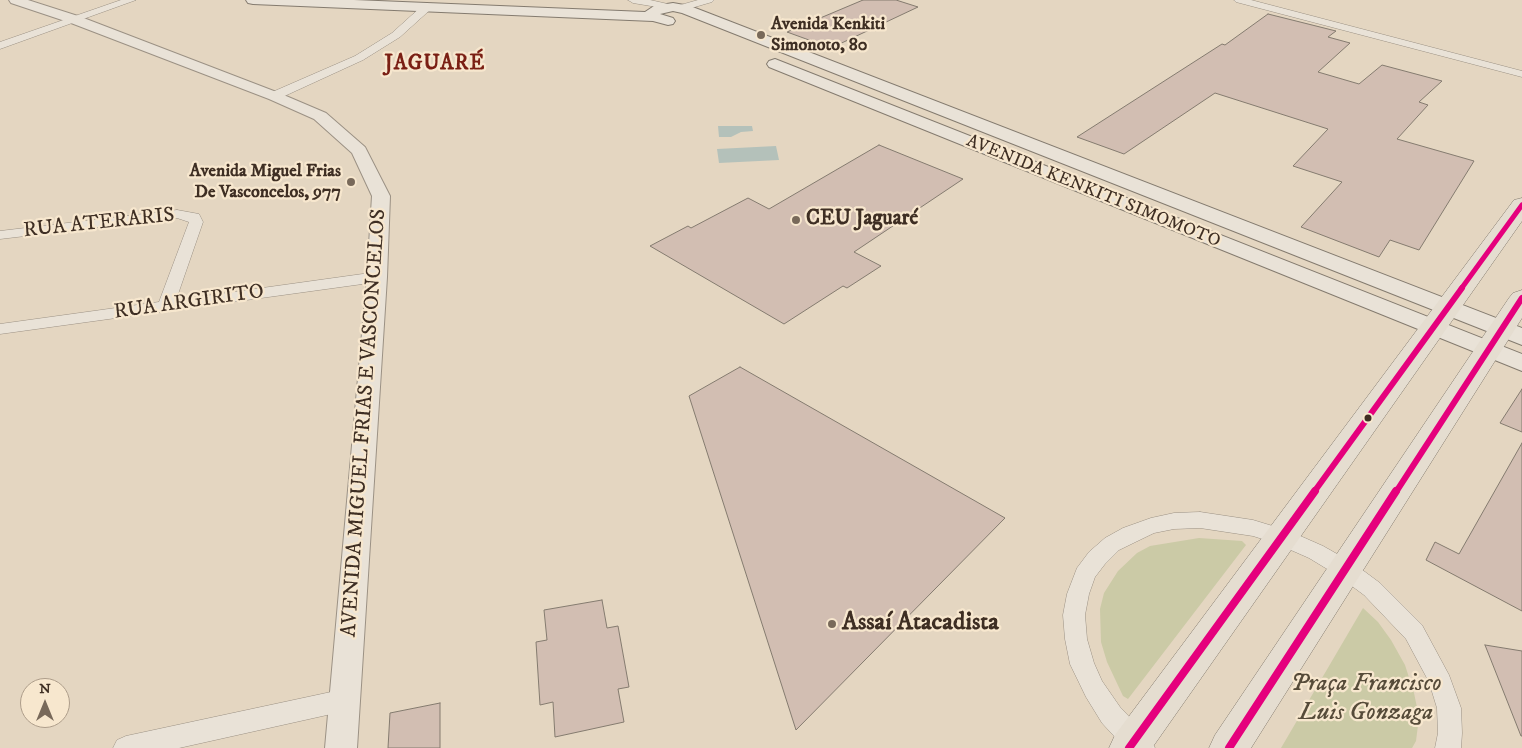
<!DOCTYPE html>
<meta charset="utf-8">
<style>
body{margin:0}
#map{position:relative;width:1522px;height:748px;overflow:hidden;background:#e4d6c1;font-family:"IM FELL DW Pica",serif}
canvas{display:block}
.north{position:absolute;left:20px;top:678px;width:50px;height:50px;box-sizing:border-box;background:#f7e7ce;border:1px solid #ad9d8a;border-radius:50%;rotate:0deg;font-size:14px;font-weight:700;line-height:20px;text-align:center;color:#3e2e23}
.north::after{content:'';display:block;margin:auto;width:18px;height:22px;background:#78695a;clip-path:polygon(50% 0,100% 100%,50% 72%,0 100%)}
</style>
<div id="map">
<canvas width="1522" height="748"></canvas>
<div class="north">N</div>
</div>
<script>
const context = document.querySelector('canvas').getContext('2d');
context.lineJoin = 'round';
function fillPath(path, color) {
  context.fillStyle = color;
  context.fill(path, 'evenodd');
}
function shape(rows) {
  const path = new Path2D();
  for (const r of rows) {
    path.moveTo(r[0], r[1]);
    for (let i = 2; i < r.length; i += 2) path.lineTo(r[i], r[i + 1]);
  }
  return path;
}
function trace(path, color, width, dash) {
  context.strokeStyle = color;
  context.lineWidth = width;
  context.lineCap = dash ? 'butt' : 'round';
  context.setLineDash(dash || []);
  context.stroke(path);
}
function write(font, color, halo, rows, align = 'center') {
  context.font = font + ' "IM FELL DW Pica",serif';
  context.lineWidth = 4.5;
  context.setLineDash([]);
  context.textBaseline = 'middle';
  context.strokeStyle = halo;
  context.fillStyle = color;
  for (const [text, x, y, turn = 0] of rows) {
    context.save();
    context.translate(x, y);
    context.rotate((+turn || 0) * Math.PI / 180);
    context.textAlign = isNaN(turn) ? turn : align;
    if (halo) context.strokeText(text, 0, 0);
    context.fillText(text, 0, 0);
    context.restore();
  }
}
fillPath(shape([
 [1199,538,1242,541,1246,545,1128,699,1123,696,1107,662,1101,642,1100,609,1104,593,1118,571,1137,553,1150,546],
 [1363,608,1378,622,1391,640,1405,665,1414,693,1419,717,1416,741,1412,748,1281,748]
]), '#cbcaa6');
fillPath(shape([
 [718,126,752,126,753,131,741,132,731,137,719,137],
 [776,146,779,160,719,163,717,149]
]), '#b4c1ba');
const building = shape([
 [863,0,896,0,918,7,831,48,787,32,863,0],
 [1268,14,1336,31,1328,37,1350,43,1318,72,1359,84,1382,65,1442,81,1419,102,1428,105,1397,139,1474,161,1419,250,1390,240,1379,257,1301,227,1342,182,1293,166,1328,129,1215,93,1124,154,1077,137,1222,44,1225,45,1268,14],
 [879,145,963,179,854,252,881,266,847,288,843,286,784,324,650,246,688,226,691,228,748,198,769,209,879,145],
 [740,367,1005,518,796,730,689,396,740,367],
 [1522,389,1522,432,1500,423,1522,389],
 [1522,443,1522,611,1426,560,1435,542,1459,554,1522,443],
 [602,600,607,628,618,626,629,687,618,689,624,722,555,737,553,702,540,705,536,642,547,640,544,610,602,600],
 [1485,645,1522,651,1522,736,1521,736,1485,645],
 [440,703,440,748,388,748,390,713,440,703]
]);
fillPath(building, '#d2beb2');
trace(building, '#847b6f', 1);
const minor = shape([
 [121,0,136,0,0,49,0,42,121,0],
 [628,0,650,0,677,6,698,0,714,0,712,2,681,11,633,3,628,0],
 [1234,0,1251,0,1522,71,1522,77,1236,2,1234,0],
 [427,4,432,7,431,9,400,37,363,60,278,99,274,100,268,96,270,93,355,56,392,33,423,5,427,4],
 [177,210,199,214,203,222,176,300,377,272,382,274,385,277,382,280,377,282,0,334,0,324,159,302,189,222,177,218,0,239,0,231,177,210],
 [1200,512,1253,520,1289,531,1323,546,1353,563,1380,583,1422,625,1449,675,1461,708,1462,733,1461,748,1435,748,1438,733,1437,708,1429,682,1406,639,1364,595,1337,575,1309,558,1275,543,1253,536,1200,528,1174,529,1154,533,1119,550,1105,564,1095,577,1089,594,1085,615,1087,639,1094,663,1102,681,1120,707,1151,740,1155,748,1125,748,1102,723,1086,697,1070,664,1065,639,1063,615,1067,594,1077,568,1089,552,1105,538,1123,528,1151,518,1174,513,1200,512],
 [345,689,354,692,357,700,354,708,345,711,179,748,113,748,117,740,126,736,345,689]
]);
const tertiary = shape([
 [9,0,28,0,81,17,279,93,326,113,365,147,390,196,387,277,357,748,325,748,367,277,372,196,352,153,314,119,269,99,71,23,11,3,9,0]
]);
const secondary = shape([
 [246,0,354,0,645,12,654,6,673,3,690,6,1522,328,1522,345,682,13,673,11,660,14,673,18,675,21,673,24,668,25,653,21,253,4,248,3,246,0],
 [775,59,1522,354,1522,371,769,67,767,64,769,61,775,59]
]);
const trunk = shape([
 [1522,198,1522,221,1152,748,1109,748,1115,735,1514,200,1522,198],
 [1522,290,1522,318,1251,748,1209,748,1215,735,1509,298,1513,293,1522,290]
]);
trace(minor, '#9b9184', 1);
trace(tertiary, '#9b9184', 2);
trace(secondary, '#847b6f', 2);
trace(trunk, '#847b6f', 1);
fillPath(minor, '#e9e2d7');
fillPath(tertiary, '#e9e2d7');
fillPath(secondary, '#e9e2d7');
fillPath(trunk, '#e5ddd0');
trace(shape([
 [1461,289,1522,205]
]), '#e5007d', 5);
trace(shape([
 [1314,492,1462,288],
 [1396,492,1522,298]
]), '#e5007d', 6);
trace(shape([
 [1129,748,1315,491],
 [1229,748,1396,491]
]), '#e5007d', 8);
for (const [x, y, r, color] of [
 [761,35,5,"#78695a"],
 [351,182,5,"#78695a"],
 [796,220,5,"#78695a"],
 [1368,418,4.5,"#3e2e23"],
 [832,624,5,"#78695a"]
]) {
  const dot = new Path2D();
  dot.arc(x, y, r, 0, 2 * Math.PI);
  context.fillStyle = color;
  context.fill(dot);
  trace(dot, '#f7e7ce', 2);
}
write('bold 18px', '#3e2e23', '#f7e7ce', [
 ["Avenida Kenkiti",771,25],
 ["Simonoto, 80",771,46],
 ["Avenida Miguel Frias",341,172,"right"],
 ["De Vasconcelos, 977",341,193,"right"]
], 'left');
write('18px', '#3e2e23', '#f7e7ce', [
 ["AVENIDA KENKITI SIMOMOTO",1093,192,22]
]);
context.letterSpacing = '1px';
write('bold 21px', '#7a1f14', '#f7e7ce', [
 ["JAGUARÉ",435,65]
]);
context.letterSpacing = '0px';
write('bold 21px', '#3e2e23', '#f7e7ce', [
 ["CEU Jaguaré",806,220]
], 'left');
write('21px', '#3e2e23', '#f7e7ce', [
 ["RUA ATERARIS",99,224,-6],
 ["RUA ARGIRITO",189,303,-8],
 ["AVENIDA MIGUEL FRIAS E VASCONCELOS",365,423,-86]
]);
write('bold 25px', '#3e2e23', '#f7e7ce', [
 ["Assaí Atacadista",842,624]
], 'left');
write('italic 25px', '#564b39', '#f7e7ce', [
 ["Praça Francisco",1366,685],
 ["Luis Gonzaga",1366,714]
]);
</script>
